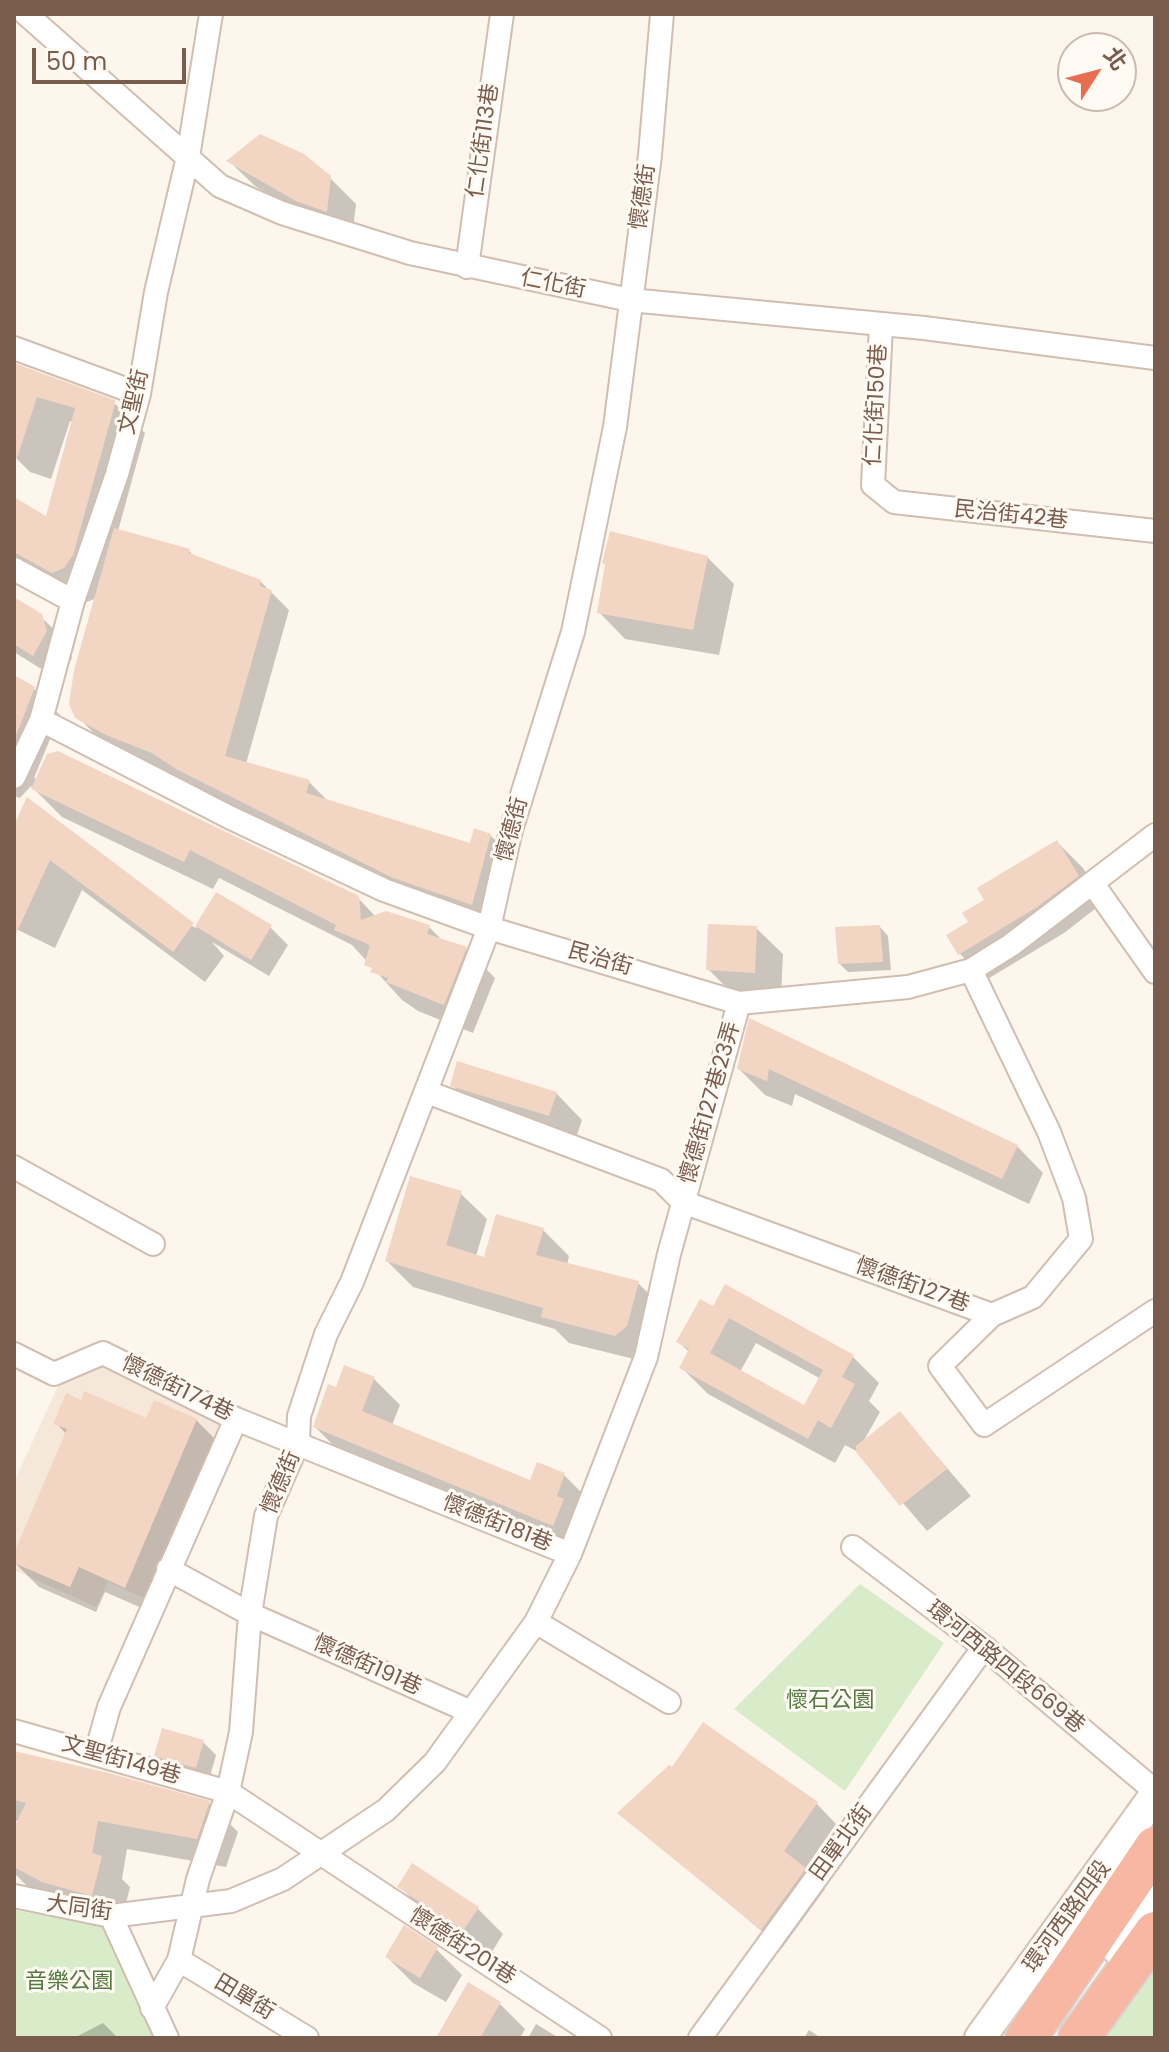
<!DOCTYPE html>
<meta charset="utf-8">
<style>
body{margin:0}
#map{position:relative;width:1169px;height:2052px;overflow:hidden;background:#fdf6ec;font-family:Poppins,"Noto Sans TC",sans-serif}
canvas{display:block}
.frame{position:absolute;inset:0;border:16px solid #7a5c4d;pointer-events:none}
.north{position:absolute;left:1057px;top:32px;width:80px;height:80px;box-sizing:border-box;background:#fffaf3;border:2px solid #cabbb1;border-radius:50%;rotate:54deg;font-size:22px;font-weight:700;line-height:32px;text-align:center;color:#7a5c4d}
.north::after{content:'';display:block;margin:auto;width:28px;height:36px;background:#e76f51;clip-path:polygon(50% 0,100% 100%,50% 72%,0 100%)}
.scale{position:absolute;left:32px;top:48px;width:154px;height:36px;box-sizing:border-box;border:4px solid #7a5c4d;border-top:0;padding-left:10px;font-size:24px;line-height:28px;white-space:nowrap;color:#7a5c4d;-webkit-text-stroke:6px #fffaf3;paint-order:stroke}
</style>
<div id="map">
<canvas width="1169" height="2052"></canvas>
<div class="frame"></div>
<div class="north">北</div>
<div class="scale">50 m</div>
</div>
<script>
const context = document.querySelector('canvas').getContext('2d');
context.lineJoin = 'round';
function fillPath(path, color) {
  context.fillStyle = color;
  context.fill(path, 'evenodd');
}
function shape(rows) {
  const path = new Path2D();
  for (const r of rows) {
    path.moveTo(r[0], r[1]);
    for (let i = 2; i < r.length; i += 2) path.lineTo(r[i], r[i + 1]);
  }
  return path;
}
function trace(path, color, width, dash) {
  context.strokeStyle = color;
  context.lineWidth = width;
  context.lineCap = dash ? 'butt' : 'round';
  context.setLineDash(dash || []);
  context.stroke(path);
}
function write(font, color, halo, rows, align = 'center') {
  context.font = font + ' Poppins,"Noto Sans TC",sans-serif';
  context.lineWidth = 6;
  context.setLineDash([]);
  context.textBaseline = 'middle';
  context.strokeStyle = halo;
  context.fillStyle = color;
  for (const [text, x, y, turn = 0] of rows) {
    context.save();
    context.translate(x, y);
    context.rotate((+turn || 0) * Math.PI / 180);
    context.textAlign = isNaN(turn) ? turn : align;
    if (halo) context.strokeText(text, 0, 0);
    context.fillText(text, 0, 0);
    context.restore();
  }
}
fillPath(shape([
 [90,1357,224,1415,152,1602,108,1582,96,1607,14,1570,14,1482,64,1373]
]), '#f5e8da');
fillPath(shape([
 [860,1584,944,1643,845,1791,734,1709],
 [14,1910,104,1926,158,2038,14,2038],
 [1155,1949,1155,2038,1091,2038]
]), '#d8ecc9');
fillPath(shape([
 [229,161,330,178,356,204,352,237,324,226,255,186],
 [14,363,113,402,145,433,118,531,189,551,196,558,260,581,289,610,246,764,309,782,327,800,472,845,490,835,509,854,490,922,411,895,101,741,82,721,97,598,84,603,14,564,14,500,47,519,74,422,70,421,51,479,30,472,14,456],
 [707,557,734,584,719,655,625,639,599,612],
 [14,600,40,616,67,642,72,658,59,680,14,652],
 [14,682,34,689,60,715,34,778,358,898,376,917,429,927,443,941,466,949,495,978,473,1033,418,1011,402,1000,352,945,219,878,213,889,62,817,31,786,20,798,14,796],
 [14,829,196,928,216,895,270,927,288,945,269,976,212,942,224,956,205,982,82,890,55,948,14,928],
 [1057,842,1083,868,1104,902,1064,933,986,980,960,954,970,923,987,900],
 [880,927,888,936,891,970,848,972,839,963],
 [756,928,783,954,781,998,734,995,708,969],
 [751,1021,1017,1146,1043,1173,1029,1204,795,1094,792,1106,765,1095,739,1069],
 [452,1085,556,1093,582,1120,575,1141,478,1111],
 [460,1193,487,1219,476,1256,485,1259,543,1230,569,1256,567,1265,638,1283,664,1309,642,1361,569,1343,555,1329,413,1287,387,1261],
 [714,1309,853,1357,879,1383,869,1401,880,1412,863,1442,900,1413,971,1496,927,1531,860,1453,845,1445,835,1463,708,1394,682,1368,690,1353,679,1342],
 [756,1343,821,1379,805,1408,740,1372],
 [374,1379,400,1405,392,1425,531,1482,538,1464,564,1475,590,1501,579,1551,341,1453,315,1427,337,1389],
 [82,1402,147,1420,196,1420,222,1446,151,1612,105,1592,96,1612,39,1587,14,1562,67,1435,56,1423],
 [203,1742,216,1755,209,1780,169,1769,156,1756],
 [14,1753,209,1803,238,1832,226,1867,127,1849,122,1879,130,1887,121,1924,30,1889,14,1873,14,1832,19,1822,14,1820],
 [817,1804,836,1824,805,1869,825,1889,782,1948,620,1813],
 [400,1887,477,1908,503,1934,490,1955,426,1913],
 [436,1949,462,1975,446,2002,413,1983,387,1957],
 [499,2003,525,2029,520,2038,438,2038],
 [103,2023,118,2038,74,2038],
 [536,2024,559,2038,528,2038],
 [809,2030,821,2038,804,2038]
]), '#0003');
fillPath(shape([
 [260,134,304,154,331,176,327,212,296,201,226,161],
 [14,363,115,400,115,404,73,555,64,568,52,573,14,552,14,497,46,516,75,408,37,397,17,458,14,458],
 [114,528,190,549,189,553,261,580,260,586,272,590,225,756,310,780,306,793,470,843,474,828,491,834,472,905,391,877,176,769,152,753,106,735,75,718,69,704,74,670],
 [610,531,708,556,693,630,597,613,605,564,602,563],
 [14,597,42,614,47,631,33,656,14,644],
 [14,675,35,687,15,738,14,738],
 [58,751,359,896,361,920,386,911,430,925,427,934,467,947,444,1005,386,982,388,978,370,972,372,968,364,965,370,945,334,930,336,925,190,850,184,862,31,789,47,754],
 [27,797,194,923,173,952,50,860,14,938,14,825],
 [1057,840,1079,876,1037,907,958,955,946,935,968,922,962,913,984,900,977,888],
 [216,892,272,925,251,960,195,926],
 [708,924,757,926,755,973,706,970],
 [880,925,883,962,838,964,835,927],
 [749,1018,1018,1145,1002,1179,769,1069,767,1081,737,1069],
 [457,1061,557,1092,549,1116,450,1086],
 [410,1176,462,1191,446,1245,484,1257,496,1214,544,1228,536,1255,639,1281,627,1326,615,1336,541,1317,543,1308,385,1261],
 [725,1284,854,1355,842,1377,855,1384,831,1428,818,1420,808,1439,679,1368,689,1349,676,1342,700,1299,713,1306],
 [729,1318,823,1370,804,1405,710,1353],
 [344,1365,375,1377,362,1411,530,1480,537,1462,565,1473,557,1496,564,1499,553,1526,313,1427,328,1384,336,1387],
 [84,1391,146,1418,154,1400,197,1419,125,1588,79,1567,70,1587,14,1563,14,1553,67,1429,53,1424,66,1393,81,1400],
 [900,1411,947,1469,900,1506,856,1452,856,1446],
 [703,1722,818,1802,784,1851,806,1868,761,1930,617,1813,669,1765,672,1767],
 [162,1728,204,1740,196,1768,154,1756],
 [14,1751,109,1773,210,1801,197,1839,98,1821,92,1853,102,1856,92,1896,42,1882,14,1867,14,1827,26,1803,14,1800],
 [412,1863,479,1907,463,1931,397,1887],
 [404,1925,438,1947,420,1978,385,1957],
 [468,1982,501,2002,480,2038,436,2038]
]), '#f3d5c3');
const street = shape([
 [26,14,220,186,282,213,410,253,630,300,924,328,1155,358],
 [467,267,502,14],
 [881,326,873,485,894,502,1155,531],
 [14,348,139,394],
 [14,569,73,601],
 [41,720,229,817,384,890,489,928,739,1003,908,987,971,970,1011,945,1155,835],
 [14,777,41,720,73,601,117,474,139,394,156,292,188,157,211,14],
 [1093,884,1155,972],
 [971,970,1049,1132,1074,1198,1081,1239,1033,1297,992,1315],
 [427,1092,661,1180,683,1202,992,1315,940,1366,984,1425,1155,1311],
 [14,1167,153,1244],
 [14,1354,54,1374,103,1353,236,1419,570,1554,536,1622,669,1702],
 [853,1547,984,1647,1155,1791],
 [570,1554,646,1357,669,1254,739,1003],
 [168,1569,250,1614,471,1712],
 [14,1731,228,1792,600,2038],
 [96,1753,109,1707,236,1419],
 [14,1896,111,1916,231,1901,283,1879,386,1810,435,1762,536,1622],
 [111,1916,167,2038],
 [179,1960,307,2038],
 [152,2008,179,1960,198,1879,228,1792,241,1732,250,1614,266,1516,298,1443,299,1416,326,1334,352,1282,489,928,511,830,573,632,615,427,650,155,662,14],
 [700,2038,984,1647]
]);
const secondary = shape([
 [1119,1951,1155,1899],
 [980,2038,1155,1795]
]);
const highway = shape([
 [1026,2038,1155,1847],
 [1079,2038,1155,1932]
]);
trace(street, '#d1beb0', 26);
trace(secondary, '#d6c0b0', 34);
trace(highway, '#dad1cd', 44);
trace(street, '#fff', 22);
trace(secondary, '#fff', 30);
trace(highway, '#f7b7a3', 40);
write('22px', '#7a5c4d', '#fffaf3', [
 ["仁化街113巷",484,141,-82],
 ["懷德街",644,197,-82],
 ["仁化街",553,285,11],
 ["文聖街",135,402,-77],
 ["仁化街150巷",877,405,-87],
 ["民治街42巷",1011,516,6],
 ["懷德街",513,830,-75],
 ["民治街",600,960,16],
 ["懷德街127巷23弄",711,1103,-74],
 ["懷德街127巷",912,1286,20],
 ["懷德街174巷",177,1389,26],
 ["懷德街",282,1483,-67],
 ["懷德街181巷",497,1524,22],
 ["懷德街191巷",367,1666,24],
 ["環河西路四段669巷",1005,1668,39],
 ["文聖街149巷",121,1761,16],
 ["田單北街",842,1843,-54],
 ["大同街",79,1909,8],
 ["環河西路四段",1068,1917,-54],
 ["懷德街201巷",462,1947,33],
 ["田單街",244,1998,31]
]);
write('22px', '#537a41', '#fffaf3', [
 ["懷石公園",830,1701],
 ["音樂公園",69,1982]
]);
</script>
